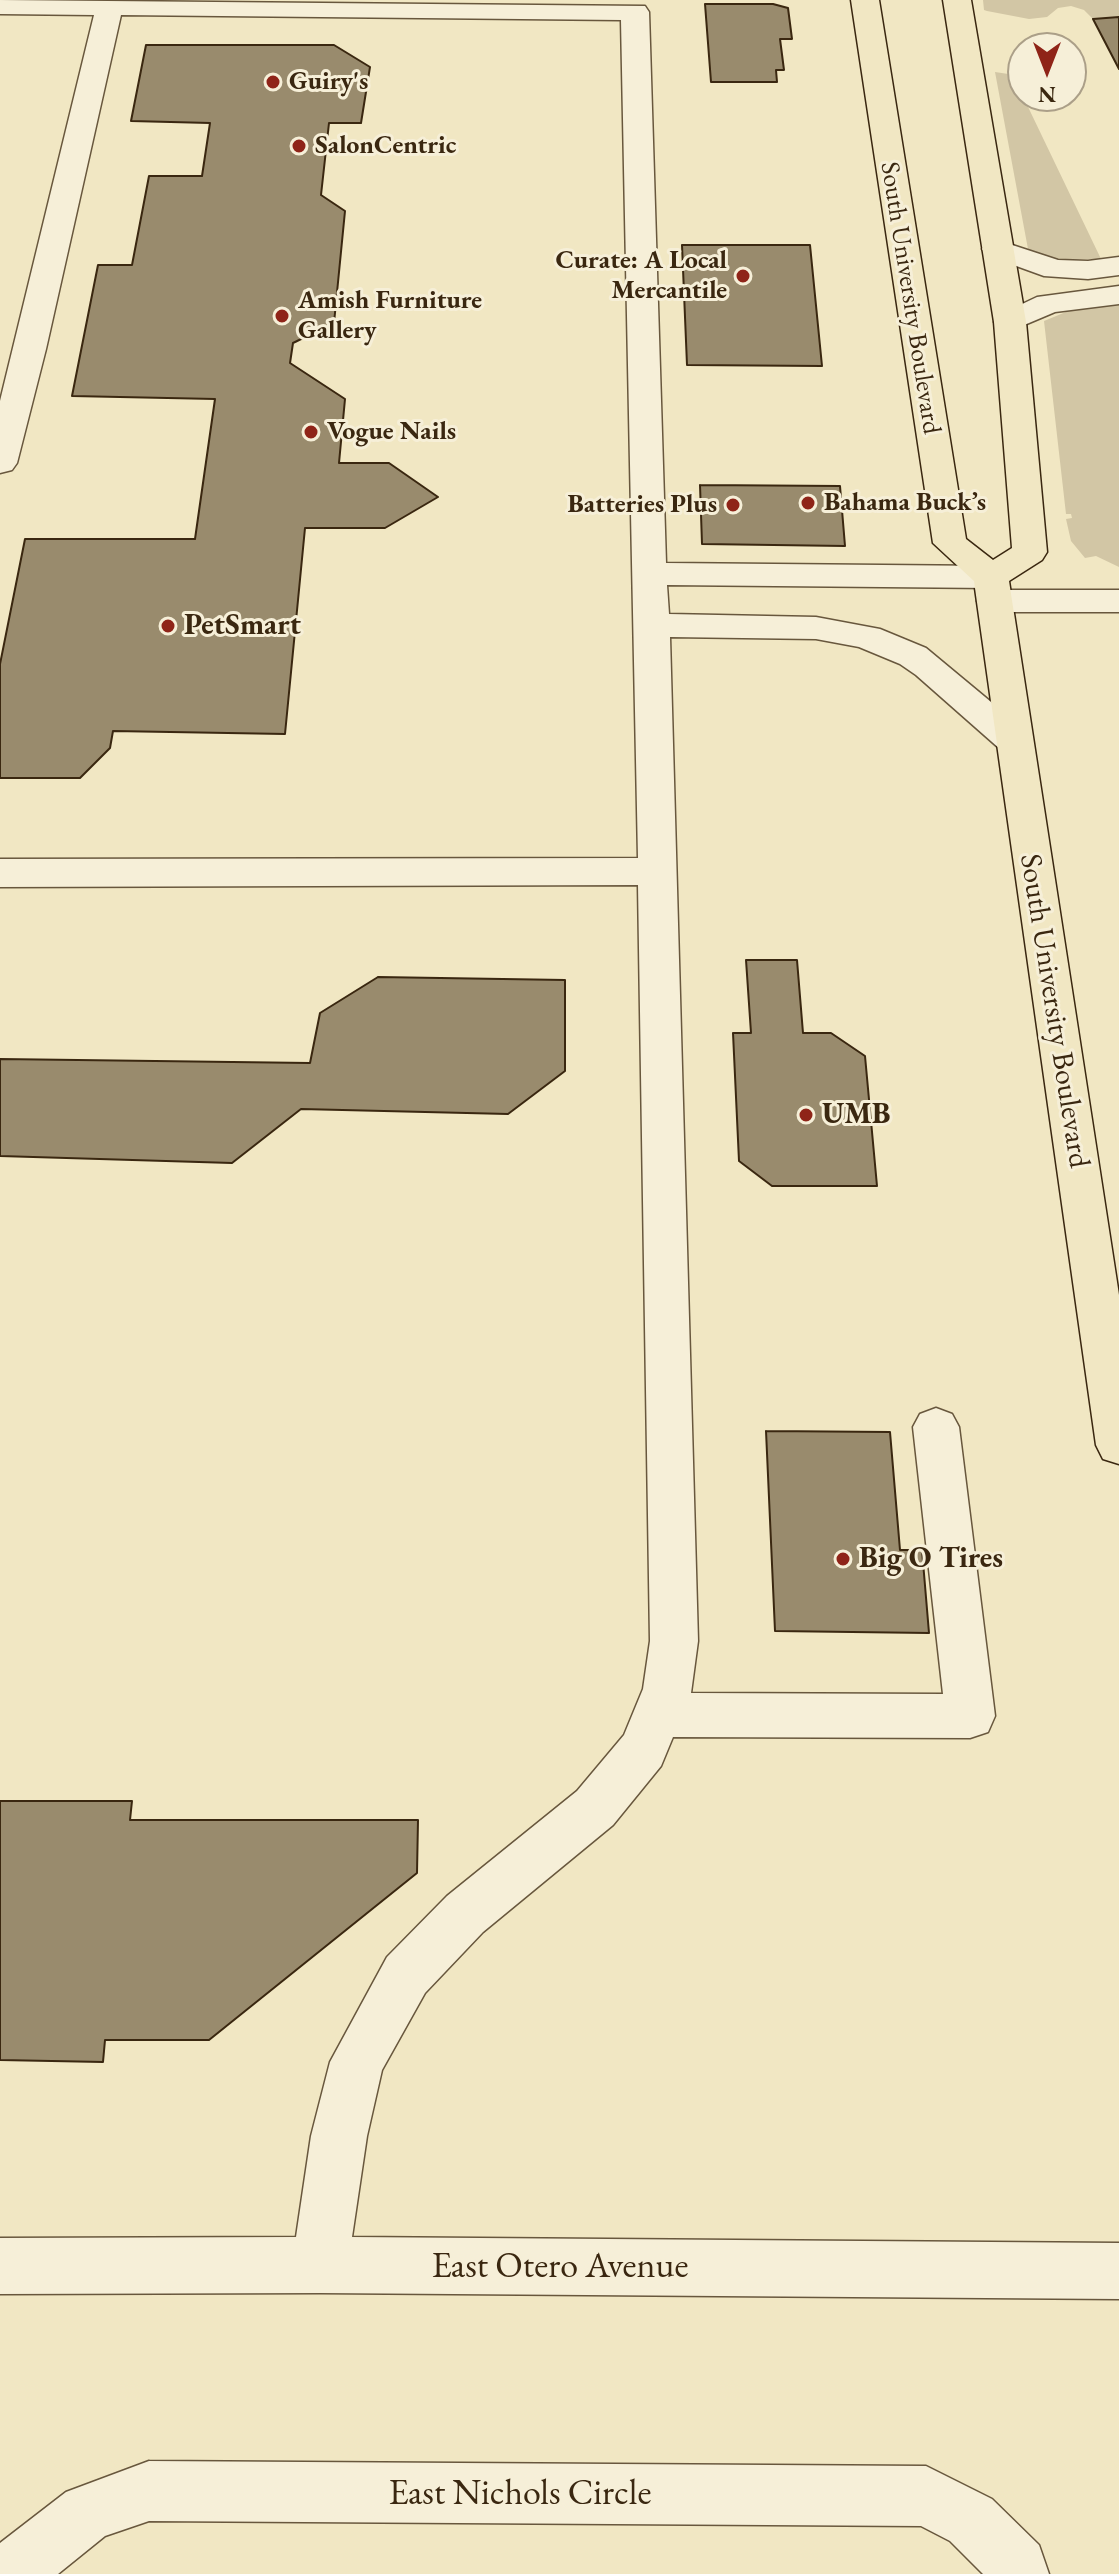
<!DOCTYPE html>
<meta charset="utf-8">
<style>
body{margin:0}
#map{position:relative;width:1119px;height:2574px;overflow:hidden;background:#f1e7c3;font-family:"EB Garamond",serif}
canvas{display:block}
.north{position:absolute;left:1007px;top:32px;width:80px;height:80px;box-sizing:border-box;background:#f6efd8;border:2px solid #ab9f88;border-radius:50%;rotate:180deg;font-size:22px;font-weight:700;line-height:32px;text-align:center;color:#3a2710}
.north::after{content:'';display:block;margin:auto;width:28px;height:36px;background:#8f2418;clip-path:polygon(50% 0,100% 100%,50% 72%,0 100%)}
</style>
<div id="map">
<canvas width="1119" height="2574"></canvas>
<div class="north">N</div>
</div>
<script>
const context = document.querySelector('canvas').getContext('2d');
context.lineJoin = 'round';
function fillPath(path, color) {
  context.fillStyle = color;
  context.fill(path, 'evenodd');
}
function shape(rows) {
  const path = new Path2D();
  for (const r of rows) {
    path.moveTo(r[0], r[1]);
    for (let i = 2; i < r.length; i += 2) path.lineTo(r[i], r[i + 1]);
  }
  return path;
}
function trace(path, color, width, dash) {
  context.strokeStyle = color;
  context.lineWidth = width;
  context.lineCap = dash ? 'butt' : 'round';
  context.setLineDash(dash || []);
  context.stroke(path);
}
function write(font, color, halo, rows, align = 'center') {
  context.font = font + ' "EB Garamond",serif';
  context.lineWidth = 6;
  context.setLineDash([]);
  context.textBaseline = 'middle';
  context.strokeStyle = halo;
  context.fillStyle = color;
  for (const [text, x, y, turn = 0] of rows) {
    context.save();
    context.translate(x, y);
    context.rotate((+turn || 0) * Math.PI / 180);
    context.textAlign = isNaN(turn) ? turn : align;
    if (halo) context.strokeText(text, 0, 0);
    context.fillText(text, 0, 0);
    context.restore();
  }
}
fillPath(shape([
 [983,0,1119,0,1119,17,1093,19,1084,10,1071,6,1058,8,1047,17,1029,19,987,11,984,10],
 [995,72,1015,75,1018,86,1101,259,1055,260,1028,249],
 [1119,304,1119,567,1096,556,1085,558,1071,541,1066,519,1072,518,1071,514,1066,514,1044,321,1078,307]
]), '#d2c6a5');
const building = shape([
 [705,4,773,4,788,8,792,39,780,39,784,70,776,70,777,82,711,82,705,4],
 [1119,17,1119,69,1093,19,1119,17],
 [146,45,334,45,370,67,361,123,329,123,321,195,345,211,334,323,293,343,290,363,345,399,339,463,389,463,438,497,385,528,305,528,285,734,113,731,110,748,80,778,0,778,0,664,25,539,195,539,215,399,72,396,98,265,132,265,149,176,202,176,210,123,131,121,146,45],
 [682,245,810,245,822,366,687,365,682,245],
 [700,485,840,486,845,546,702,544,700,485],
 [746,960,797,960,803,1033,831,1033,865,1056,877,1186,772,1186,739,1161,733,1033,751,1033,746,960],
 [378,977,565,980,565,1071,508,1114,301,1109,232,1163,0,1156,0,1059,310,1063,320,1013,378,977],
 [766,1431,890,1432,900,1550,922,1550,929,1633,775,1631,766,1431],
 [0,1801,132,1801,130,1820,418,1820,417,1873,209,2040,105,2040,103,2062,0,2060,0,1801]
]);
fillPath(building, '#998b6d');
trace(building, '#3a2710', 2);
const minor = shape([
 [0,0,645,6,649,12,666,563,991,566,1003,569,1008,577,1003,585,991,588,667,585,669,614,816,617,880,629,926,648,1026,731,1031,740,1026,749,1013,752,1000,749,916,675,900,664,859,647,816,639,670,637,698,1641,691,1693,943,1694,913,1427,920,1414,936,1408,952,1414,959,1427,995,1716,988,1732,970,1738,673,1737,661,1766,613,1825,483,1932,425,1993,382,2070,367,2136,352,2237,1119,2243,1119,2299,320,2293,0,2294,0,2238,296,2237,311,2136,330,2062,387,1957,447,1896,577,1791,624,1735,643,1689,650,1641,638,885,0,887,0,859,638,858,621,20,121,15,46,349,17,463,12,470,0,473,0,401,94,15,0,14,0,0],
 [997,240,1058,260,1088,261,1119,257,1119,275,1088,279,1044,276,986,255,982,249,986,243,997,240],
 [1119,286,1119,304,1055,312,1010,331,999,329,994,322,999,315,1037,297,1119,286],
 [995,590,1119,590,1119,612,995,612,983,609,977,601,983,593,995,590],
 [149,2461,926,2466,992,2499,1039,2545,1049,2574,983,2574,950,2541,921,2526,149,2521,105,2536,58,2574,0,2574,0,2543,66,2492,149,2461]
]);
const major = shape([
 [851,0,879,0,966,539,993,560,1012,548,994,322,943,0,971,0,1026,322,1047,552,1042,560,1009,581,1119,1295,1119,1464,1103,1459,1096,1445,974,581,933,543,851,0]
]);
trace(minor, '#68573d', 3);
trace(major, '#3a2710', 3);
fillPath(minor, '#f6efd8');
fillPath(major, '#f1e7c3');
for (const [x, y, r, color] of [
 [273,82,8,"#8f2418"],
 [299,146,8,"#8f2418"],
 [743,276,8,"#8f2418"],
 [282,316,8,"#8f2418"],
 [311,432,8,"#8f2418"],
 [808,503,8,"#8f2418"],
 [733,505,8,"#8f2418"],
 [168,626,8,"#8f2418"],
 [806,1115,8,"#8f2418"],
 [843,1559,8,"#8f2418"]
]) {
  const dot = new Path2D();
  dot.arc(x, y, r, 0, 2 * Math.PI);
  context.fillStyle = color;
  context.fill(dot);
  trace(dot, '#f6efd8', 3);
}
write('bold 26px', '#3a2710', '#f6efd8', [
 ["Guiry's",289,82],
 ["SalonCentric",315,146],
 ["Curate: A Local",727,261,"right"],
 ["Mercantile",727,291,"right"],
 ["Amish Furniture",298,301],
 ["Gallery",298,331],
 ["Vogue Nails",327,432],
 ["Bahama Buck’s",824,503],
 ["Batteries Plus",717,505,"right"]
], 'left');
write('26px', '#3a2710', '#f6efd8', [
 ["South University Boulevard",910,298,81]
]);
write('bold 30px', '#3a2710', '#f6efd8', [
 ["PetSmart",184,626],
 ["UMB",822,1115],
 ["Big O Tires",859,1559]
], 'left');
write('30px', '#3a2710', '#f6efd8', [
 ["South University Boulevard",1054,1011,81]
]);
write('36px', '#3a2710', '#f6efd8', [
 ["East Otero Avenue",560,2267],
 ["East Nichols Circle",520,2494]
]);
</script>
